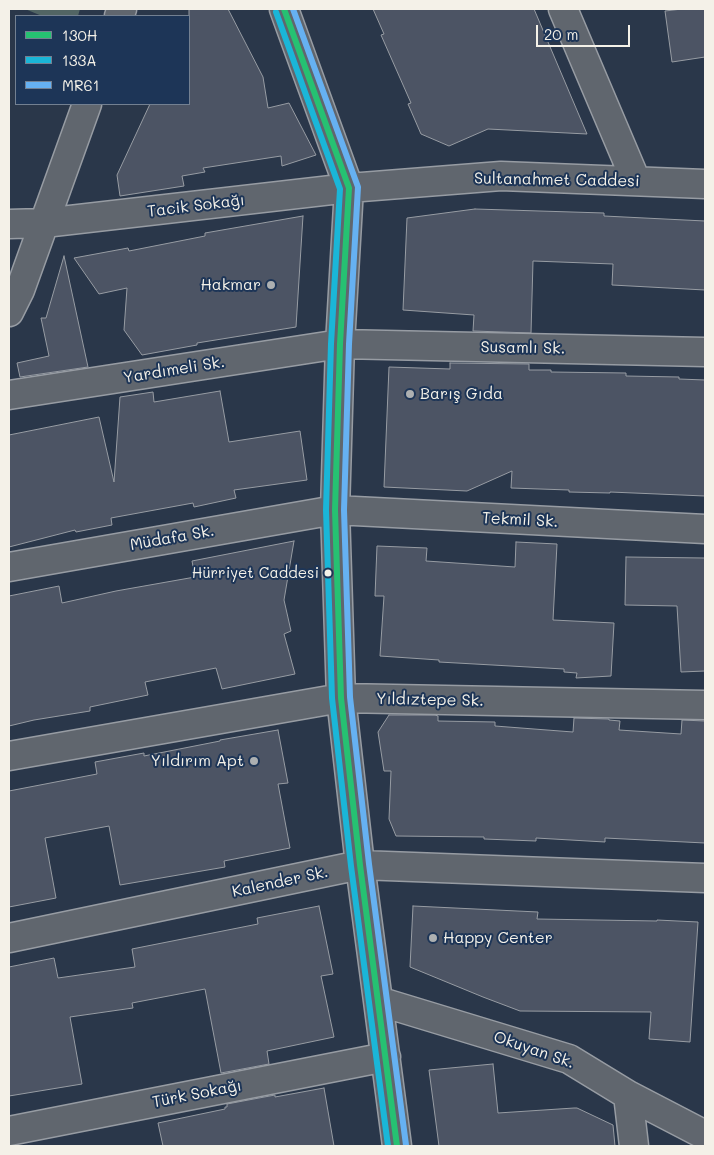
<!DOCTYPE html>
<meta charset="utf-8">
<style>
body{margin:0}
#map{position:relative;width:714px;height:1155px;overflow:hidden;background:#2a374a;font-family:Mali,sans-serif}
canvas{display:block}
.frame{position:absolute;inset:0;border:10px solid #f4f1e8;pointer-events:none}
.legend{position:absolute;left:15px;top:15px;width:175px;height:90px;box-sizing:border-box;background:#1d3557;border:1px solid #738091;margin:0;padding:6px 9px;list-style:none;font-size:15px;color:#f4f1e8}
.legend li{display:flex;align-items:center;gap:10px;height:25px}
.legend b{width:25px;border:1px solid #738091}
.scale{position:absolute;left:536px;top:25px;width:94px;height:22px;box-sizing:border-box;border:2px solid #f4f1e8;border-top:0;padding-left:6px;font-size:15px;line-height:18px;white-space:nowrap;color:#f4f1e8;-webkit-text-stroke:4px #1d3557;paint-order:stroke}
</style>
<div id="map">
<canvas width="714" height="1155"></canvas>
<div class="frame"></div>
<ul class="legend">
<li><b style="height:6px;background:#26c172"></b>130H</li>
<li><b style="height:6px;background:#1ab6d8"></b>133A</li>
<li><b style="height:6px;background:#66b1f2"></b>MR61</li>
</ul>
<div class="scale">20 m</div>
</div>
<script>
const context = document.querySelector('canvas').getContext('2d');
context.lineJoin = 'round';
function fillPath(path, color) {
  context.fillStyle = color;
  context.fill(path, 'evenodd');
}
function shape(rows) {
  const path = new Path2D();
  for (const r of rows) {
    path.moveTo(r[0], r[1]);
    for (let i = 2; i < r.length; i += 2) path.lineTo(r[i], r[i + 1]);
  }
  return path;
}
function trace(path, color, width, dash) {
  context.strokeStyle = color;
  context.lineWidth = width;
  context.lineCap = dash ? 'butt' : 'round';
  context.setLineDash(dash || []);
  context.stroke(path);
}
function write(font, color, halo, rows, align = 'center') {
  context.font = font + ' Mali,sans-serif';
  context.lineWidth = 4;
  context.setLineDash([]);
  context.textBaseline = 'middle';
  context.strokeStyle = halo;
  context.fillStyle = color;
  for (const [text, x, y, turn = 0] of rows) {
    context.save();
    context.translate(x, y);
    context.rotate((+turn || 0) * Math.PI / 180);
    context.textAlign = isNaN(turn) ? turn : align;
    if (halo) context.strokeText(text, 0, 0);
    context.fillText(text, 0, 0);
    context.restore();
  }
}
fillPath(shape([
 [25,9,80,9,78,16,42,16]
]), '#526564');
const building = shape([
 [189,9,228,9,263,77,268,108,289,103,316,155,282,166,281,156,203,168,205,172,182,176,184,186,120,196,117,175,150,104,189,104,189,9],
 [373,9,534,9,587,134,488,129,449,146,421,134,408,104,411,103,381,35,384,34,373,9],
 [682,9,705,9,705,57,672,62,665,11,682,9],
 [475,209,604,213,604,216,705,221,705,290,612,285,613,264,533,261,531,333,473,331,474,315,403,310,407,218,475,209],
 [303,216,296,327,197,343,197,345,142,355,124,330,127,288,99,294,74,258,128,248,129,251,205,236,205,233,303,216],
 [64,256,88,367,20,377,17,363,49,356,41,318,46,318,64,256],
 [450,363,529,364,529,370,551,370,551,372,626,373,626,376,679,377,679,379,705,380,705,496,610,492,610,493,569,492,569,490,511,488,512,471,467,491,384,487,389,367,450,369,450,363],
 [220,391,229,442,300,431,307,480,234,490,236,498,194,507,193,503,111,518,112,525,76,532,75,530,9,547,9,435,99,417,114,482,120,397,153,392,154,402,220,391],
 [294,541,284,600,291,631,284,634,295,674,222,689,216,668,145,682,148,695,90,707,90,711,34,720,9,726,9,596,59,586,62,603,116,591,195,577,192,561,294,541],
 [516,542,557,544,553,620,614,623,611,676,576,678,577,673,564,672,564,669,439,662,439,660,380,656,384,596,375,596,377,546,427,548,426,561,515,567,516,542],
 [626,557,705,558,705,671,681,672,677,606,625,605,626,557],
 [389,715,435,715,438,716,438,721,495,722,495,726,573,732,574,718,609,719,609,720,620,721,619,730,681,734,682,720,705,721,705,843,605,838,605,842,536,838,536,841,484,839,484,837,396,836,389,819,391,771,384,771,378,732,389,715],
 [278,730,288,783,278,784,290,848,224,861,225,867,120,885,109,826,45,838,56,898,9,907,9,791,97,774,95,762,144,753,144,756,220,741,220,740,278,730],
 [319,906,333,974,321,976,334,1037,267,1051,269,1064,221,1073,205,989,132,1003,133,1008,70,1017,82,1084,9,1096,9,967,54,958,58,978,135,967,132,949,258,924,257,918,319,906],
 [413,906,538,912,537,919,657,921,657,920,698,922,690,1042,649,1039,651,1012,520,1011,483,997,410,967,413,906],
 [493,1064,498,1113,574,1108,577,1108,613,1125,615,1146,439,1146,429,1070,493,1064],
 [324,1088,334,1146,163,1146,158,1123,225,1109,225,1107,227,1107,227,1104,275,1095,275,1097,324,1088]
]);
fillPath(building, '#4c5464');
trace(building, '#979ca3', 1);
const minor = shape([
 [284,9,349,188,340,344,335,510,341,698,360,865,378,1001,397,1146],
 [563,9,636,181],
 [119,16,122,9],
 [9,224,44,223,349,188,501,176,705,184],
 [9,312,20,290,87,104],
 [9,395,340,344,705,352],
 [9,567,335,510,705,529],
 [9,756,341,698,705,705],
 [9,938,360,865,705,878],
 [378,1001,569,1059,628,1095,705,1135],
 [628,1095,634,1146],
 [9,1131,386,1057]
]);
trace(minor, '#979ca3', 31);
trace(minor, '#60666e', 28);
trace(shape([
 [284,9,349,188,340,344,335,510,341,698,360,865,397,1146]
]), '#26c172', 6);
trace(shape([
 [276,12,340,189,331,344,326,510,332,698,351,866,388,1146]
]), '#1ab6d8', 6);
trace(shape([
 [293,9,358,187,349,344,344,510,350,697,369,864,406,1145]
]), '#66b1f2', 6);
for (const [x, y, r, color] of [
 [271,285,5,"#adb0b1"],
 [410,394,5,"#adb0b1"],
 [328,573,4.5,"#f4f1e8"],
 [254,761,5,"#adb0b1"],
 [433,938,5,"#adb0b1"]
]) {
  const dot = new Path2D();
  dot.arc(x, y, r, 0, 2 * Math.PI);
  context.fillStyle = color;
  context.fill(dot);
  trace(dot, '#1d3557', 2);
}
write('15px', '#f4f1e8', '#1d3557', [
 ["Hürriyet Caddesi",319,573]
], 'right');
write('16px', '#f4f1e8', '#1d3557', [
 ["Sultanahmet Caddesi",557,180,1],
 ["Tacik Sokağı",196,206,-7],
 ["Susamlı Sk.",523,348,1],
 ["Yardımeli Sk.",174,370,-9],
 ["Tekmil Sk.",520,520,3],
 ["Müdafa Sk.",172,538,-10],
 ["Yıldıztepe Sk.",430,700,1],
 ["Kalender Sk.",280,882,-12],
 ["Okuyan Sk.",534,1050,19],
 ["Türk Sokağı",197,1094,-11]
]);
write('16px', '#f4f1e8', '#1d3557', [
 ["Hakmar",261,285],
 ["Barış Gıda",420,394,"left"],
 ["Yıldırım Apt",244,761],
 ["Happy Center",443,938,"left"]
], 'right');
</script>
